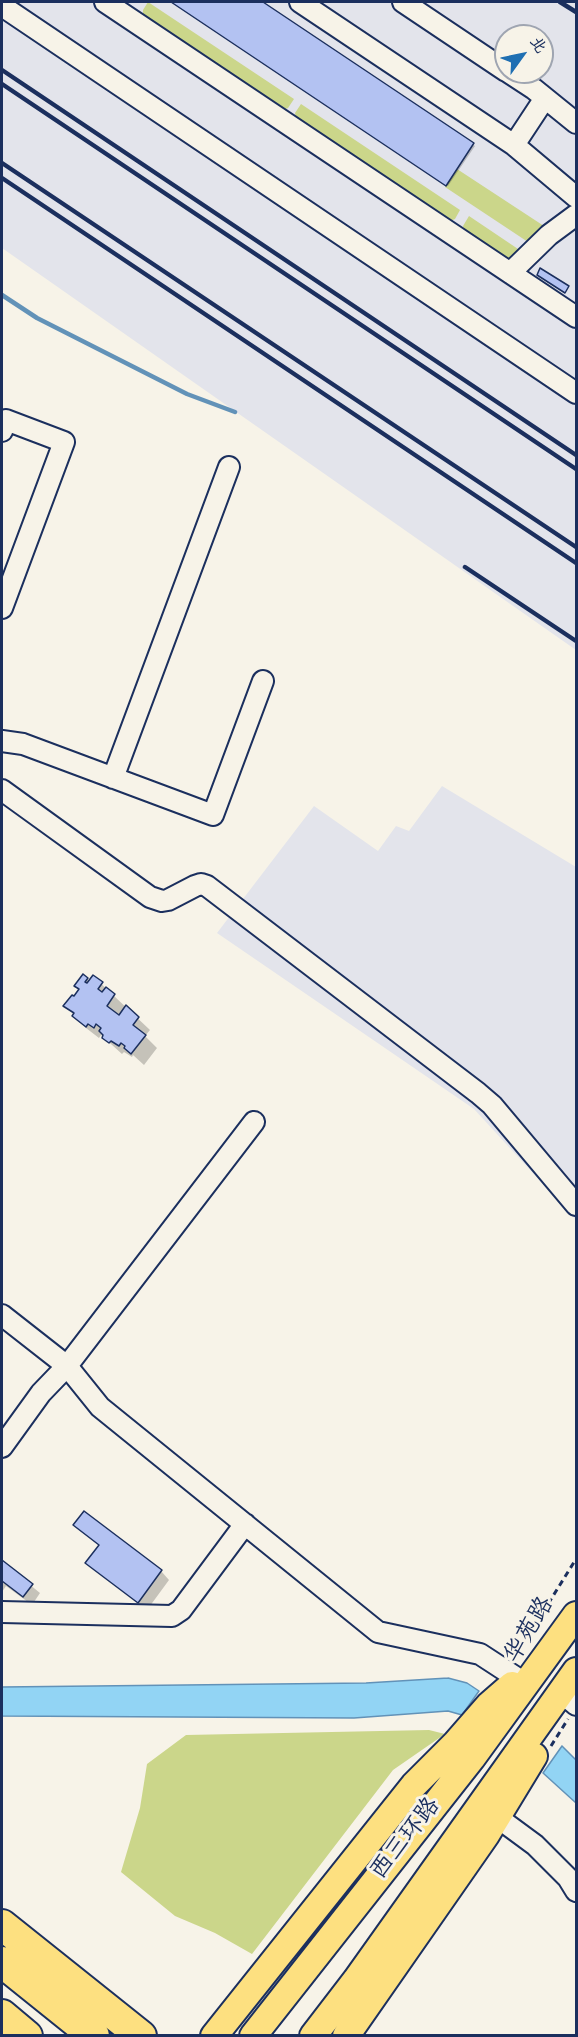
<!DOCTYPE html>
<meta charset="utf-8">
<style>
body{margin:0}
#map{position:relative;width:578px;height:2037px;overflow:hidden;background:#f7f3e8;font-family:"Indie Flower","LXGW WenKai TC",sans-serif}
canvas{display:block}
.frame{position:absolute;inset:0;border:3px solid #1b2f5e;pointer-events:none}
.north{position:absolute;left:494px;top:24px;width:60px;height:60px;box-sizing:border-box;background:#f7f3e8;border:2px solid #9fa5b1;border-radius:50%;rotate:57deg;font-size:16px;font-weight:700;line-height:24px;text-align:center;color:#1b2f5e}
.north::after{content:'';display:block;margin:auto;width:21px;height:27px;background:#1f6fb2;clip-path:polygon(50% 0,100% 100%,50% 72%,0 100%)}
</style>
<div id="map">
<canvas width="578" height="2037"></canvas>
<div class="frame"></div>
<div class="north">北</div>
</div>
<script>
const context = document.querySelector('canvas').getContext('2d');
context.lineJoin = 'round';
function fillPath(path, color) {
  context.fillStyle = color;
  context.fill(path, 'evenodd');
}
function shape(rows) {
  const path = new Path2D();
  for (const r of rows) {
    path.moveTo(r[0], r[1]);
    for (let i = 2; i < r.length; i += 2) path.lineTo(r[i], r[i + 1]);
  }
  return path;
}
function trace(path, color, width, dash) {
  context.strokeStyle = color;
  context.lineWidth = width;
  context.lineCap = dash ? 'butt' : 'round';
  context.setLineDash(dash || []);
  context.stroke(path);
}
function write(font, color, halo, rows, align = 'center') {
  context.font = font + ' "Indie Flower","LXGW WenKai TC",sans-serif';
  context.lineWidth = 6;
  context.setLineDash([]);
  context.textBaseline = 'middle';
  context.strokeStyle = halo;
  context.fillStyle = color;
  for (const [text, x, y, turn = 0] of rows) {
    context.save();
    context.translate(x, y);
    context.rotate((+turn || 0) * Math.PI / 180);
    context.textAlign = isNaN(turn) ? turn : align;
    if (halo) context.strokeText(text, 0, 0);
    context.fillText(text, 0, 0);
    context.restore();
  }
}
fillPath(shape([
 [2,2,576,2,576,650,2,248],
 [506,36,542,36,542,72,506,72],
 [442,786,576,867,576,1220,474,1109,217,933,314,806,378,851,396,826,409,831]
]), '#e3e4eb');
fillPath(shape([
 [148,2,294,99,288,108,283,110,145,18,143,14,143,10],
 [301,104,460,210,455,219,450,221,296,119,295,113],
 [457,169,547,228,528,242,445,187],
 [469,216,521,251,510,260,507,260,464,231,463,226],
 [429,1730,445,1734,393,1770,252,1954,215,1933,175,1916,121,1872,140,1808,147,1764,186,1735]
]), '#cbd68a');
const water = shape([
 [448,1678,467,1683,479,1691,462,1715,448,1711,354,1718,2,1716,2,1687,366,1683,448,1678],
 [562,1746,576,1760,576,1803,543,1773,562,1746]
]);
fillPath(water, '#92d4f4');
trace(water, '#6292b8', 1.5);
fillPath(shape([
 [173,2,260,2,475,146,448,186],
 [94,977,150,1030,145,1036,157,1048,144,1065,133,1055,132,1057,124,1052,122,1054,101,1035,99,1038,86,1028,65,1005,80,990,76,985,87,979,90,982],
 [75,1525,161,1571,169,1580,147,1610,87,1563,100,1546],
 [2,1562,40,1593,32,1605,6,1586,2,1592]
]), '#0003');
trace(shape([
 [2,295,37,318,187,394,235,412]
]), '#6292b8', 4.5);
const building = shape([
 [171,2,263,2,474,143,446,186,171,2],
 [540,268,569,286,565,293,537,275,540,268],
 [83,974,88,978,85,982,87,983,93,975,103,982,98,989,102,992,106,987,115,994,107,1006,119,1015,126,1005,139,1017,133,1025,146,1035,131,1054,124,1048,125,1046,121,1043,119,1046,111,1041,109,1043,102,1038,103,1035,99,1031,101,1028,96,1024,94,1028,88,1024,86,1027,72,1016,74,1013,63,1006,72,995,74,996,79,989,74,986,83,974],
 [84,1511,162,1570,138,1603,85,1563,99,1545,73,1525,84,1511],
 [2,1560,33,1584,23,1597,2,1581,2,1560]
]);
fillPath(building, '#b3c2f2');
trace(building, '#1b2f5e', 1.5);
const minor = shape([
 [105,2,576,317],
 [300,2,514,145,576,197],
 [403,2,506,71],
 [2,6,576,393],
 [508,72,534,89,576,123],
 [514,145,545,98],
 [510,273,549,235,576,215],
 [2,431,6,420,64,442,2,608],
 [2,741,23,744,213,815,263,681],
 [113,778,229,467],
 [2,790,150,897,162,901,168,900,195,886,201,884,207,886,478,1093,492,1105,576,1205],
 [2,1315,67,1366,100,1407,378,1632,480,1654,526,1684],
 [2,1447,41,1393,67,1366,254,1122],
 [2,1612,172,1616,181,1610,245,1524],
 [562,1693,576,1705],
 [497,1817,535,1845,568,1878,576,1891]
]);
const major = shape([
 [214,2036,414,1785,455,1744,489,1705,512,1685],
 [253,2036,472,1758,576,1615],
 [313,2036,356,1980,576,1671],
 [346,2036,486,1835,534,1756]
]);
const highway = shape([
 [2,1925,141,2036],
 [2,1962,94,2036],
 [2,2015,27,2036]
]);
trace(minor, '#1b2f5e', 24);
trace(major, '#1b2f5e', 30);
trace(highway, '#1b2f5e', 34);
trace(shape([
 [515,1657,576,1559],
 [551,1746,568,1719]
]), '#1b2f5e', 3, [6, 4.5]);
trace(minor, '#f7f3e8', 20);
trace(major, '#fde080', 26);
trace(highway, '#fde080', 30);
trace(shape([
 [560,2,576,12],
 [2,70,576,455],
 [2,84,576,469],
 [2,163,576,547],
 [2,178,576,563],
 [465,567,576,641]
]), '#1b2f5e', 4.5);
write('24px', '#1b2f5e', '#f7f3e8', [
 ["华苑路",531,1631,-59],
 ["西三环路",407,1840,-52]
]);
</script>
